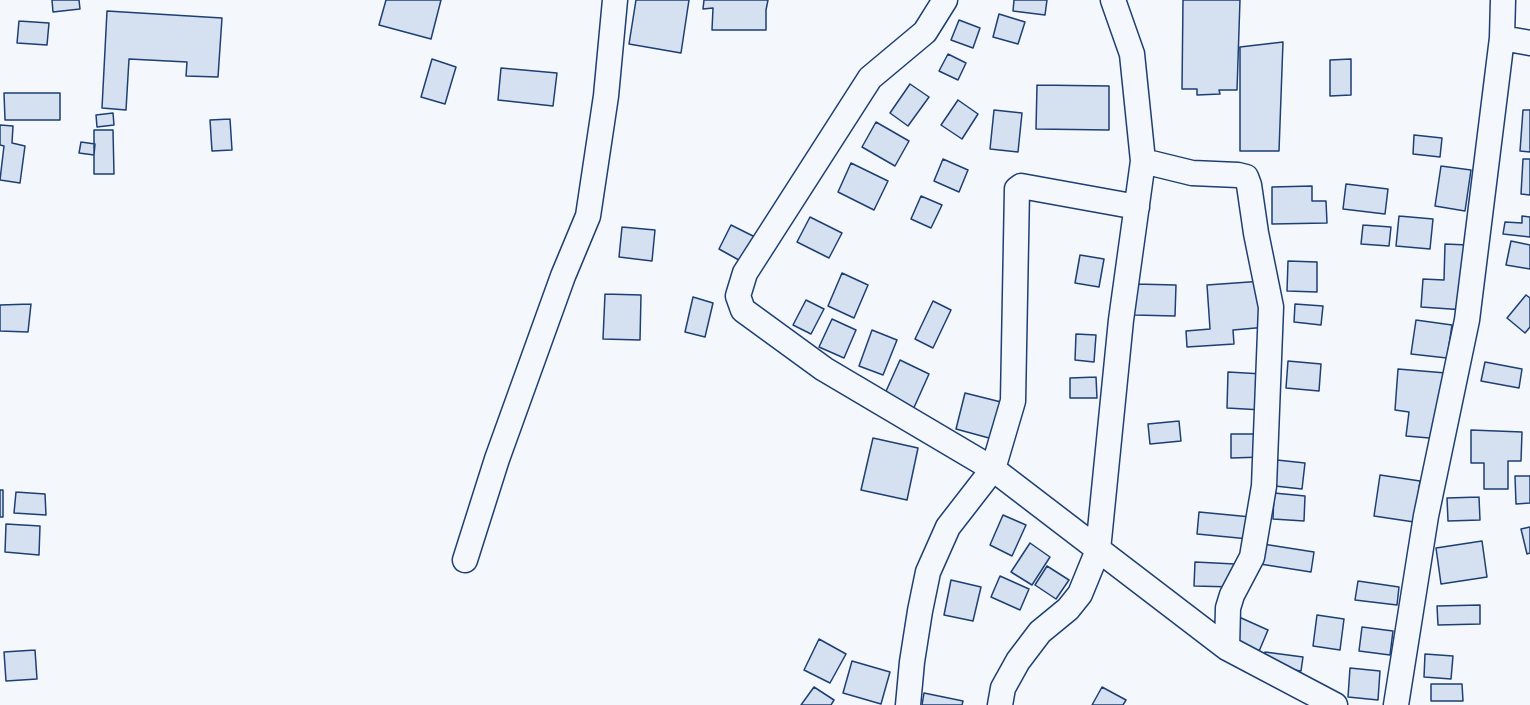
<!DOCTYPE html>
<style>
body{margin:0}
canvas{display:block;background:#f4f7fb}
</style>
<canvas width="1530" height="705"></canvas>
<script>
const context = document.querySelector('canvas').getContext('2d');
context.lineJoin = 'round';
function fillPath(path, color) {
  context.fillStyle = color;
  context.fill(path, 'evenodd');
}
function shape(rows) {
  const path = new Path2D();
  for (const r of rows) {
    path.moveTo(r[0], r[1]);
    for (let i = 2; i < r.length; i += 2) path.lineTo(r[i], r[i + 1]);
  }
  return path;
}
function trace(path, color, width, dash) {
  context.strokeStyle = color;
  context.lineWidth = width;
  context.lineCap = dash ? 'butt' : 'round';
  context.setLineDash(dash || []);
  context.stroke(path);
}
const building = shape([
 [52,0,79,0,80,9,53,12,52,0],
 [386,0,441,0,431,39,379,25,386,0],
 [636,0,689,0,681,53,629,44,636,0],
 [704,0,768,0,766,10,766,30,712,30,713,8,703,9,704,0],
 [1014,0,1047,0,1045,15,1013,11,1014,0],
 [1183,0,1240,0,1237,90,1219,90,1220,94,1197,95,1197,89,1182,89,1183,0],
 [107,11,222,18,218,77,186,76,187,62,129,59,126,110,102,108,107,11],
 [999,14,1025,22,1018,44,993,37,999,14],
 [959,20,980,28,973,48,951,40,959,20],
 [19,21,49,23,47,45,17,43,19,21],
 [1283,42,1279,151,1240,151,1240,47,1283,42],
 [948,54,966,63,958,80,939,71,948,54],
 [432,59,456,67,445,104,421,97,432,59],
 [1351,59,1351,95,1330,96,1330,60,1351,59],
 [501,68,557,73,553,106,498,100,501,68],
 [910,84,929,97,908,126,890,113,910,84],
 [1037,85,1109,86,1109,130,1036,129,1037,85],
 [4,93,60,93,60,120,5,120,4,93],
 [958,100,978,114,962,139,941,125,958,100],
 [994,110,1022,113,1018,152,990,149,994,110],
 [1523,110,1530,110,1530,152,1520,151,1523,110],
 [113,113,114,125,97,127,96,115,113,113],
 [230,119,232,150,212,151,210,120,230,119],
 [876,122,909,141,895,166,862,147,876,122],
 [0,125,13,126,12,143,25,146,20,183,0,180,4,146,0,145,0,125],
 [94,130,113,130,114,174,94,174,94,130],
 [1414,135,1442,138,1440,157,1413,154,1414,135],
 [81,142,95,144,94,155,79,153,81,142],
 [943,159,968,170,959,192,934,181,943,159],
 [1523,159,1530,159,1530,195,1521,194,1523,159],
 [851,163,888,181,874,210,838,192,851,163],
 [1441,166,1471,170,1465,211,1435,206,1441,166],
 [1346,184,1388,189,1385,214,1343,209,1346,184],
 [1312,186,1312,201,1326,201,1327,223,1272,224,1272,187,1312,186],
 [921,196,942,205,931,228,911,219,921,196],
 [1399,216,1433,219,1430,249,1396,246,1399,216],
 [1522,216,1530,217,1530,237,1503,234,1505,222,1522,223,1522,216],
 [810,217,842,233,829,258,797,242,810,217],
 [731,225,759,239,746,264,719,249,731,225],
 [1363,225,1391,227,1389,246,1361,244,1363,225],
 [622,227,655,230,652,261,619,257,622,227],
 [1511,241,1530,245,1530,269,1506,265,1511,241],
 [1445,244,1468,245,1465,310,1421,307,1423,279,1444,280,1445,244],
 [1080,255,1104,259,1099,287,1075,283,1080,255],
 [1288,261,1317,262,1317,292,1287,291,1288,261],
 [842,273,868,285,854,318,828,306,842,273],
 [1263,281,1267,327,1233,330,1234,344,1187,347,1186,331,1210,329,1207,285,1263,281],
 [1135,284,1176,285,1175,316,1134,315,1135,284],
 [605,294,641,295,640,340,603,339,605,294],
 [1526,295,1530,298,1530,327,1525,333,1507,318,1526,295],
 [693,297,713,303,705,337,685,332,693,297],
 [806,300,824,309,811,334,793,325,806,300],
 [933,301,951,310,933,348,915,339,933,301],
 [31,304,28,332,0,331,0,305,31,304],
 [1295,304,1323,306,1321,325,1294,322,1295,304],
 [832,319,856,330,844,358,819,347,832,319],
 [1416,320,1452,325,1447,358,1411,354,1416,320],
 [872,330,897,340,883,375,859,366,872,330],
 [1076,334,1096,335,1094,362,1075,360,1076,334],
 [900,360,929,374,912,412,883,398,900,360],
 [1288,361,1321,364,1319,391,1286,388,1288,361],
 [1485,362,1522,369,1519,388,1481,381,1485,362],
 [1398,369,1446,373,1441,439,1406,436,1409,412,1395,410,1398,369],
 [1228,372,1263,374,1262,410,1227,408,1228,372],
 [1096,377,1097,398,1070,398,1070,378,1096,377],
 [965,393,1009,404,1000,441,956,429,965,393],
 [1179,421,1181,441,1150,444,1148,424,1179,421],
 [1471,430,1522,432,1521,461,1508,461,1508,489,1484,489,1484,463,1471,463,1471,430],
 [1231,434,1262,434,1263,457,1231,458,1231,434],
 [873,438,918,448,907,500,861,490,873,438],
 [1277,460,1305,463,1302,489,1275,486,1277,460],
 [1380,475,1420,481,1414,522,1374,516,1380,475],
 [1515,476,1530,476,1530,503,1516,504,1515,476],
 [0,490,3,490,3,517,0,517,0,490],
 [16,492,45,494,46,515,14,513,16,492],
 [1274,493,1305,496,1304,521,1273,519,1274,493],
 [1479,497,1480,520,1448,521,1447,498,1479,497],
 [1199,512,1251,517,1249,539,1197,534,1199,512],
 [1003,515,1026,525,1012,556,990,545,1003,515],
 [6,524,40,526,39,555,5,552,6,524],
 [1530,527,1530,553,1527,554,1521,529,1530,527],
 [1482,541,1487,577,1441,584,1436,548,1482,541],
 [1030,543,1050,557,1032,585,1011,572,1030,543],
 [1263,544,1314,552,1311,572,1260,564,1263,544],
 [1195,562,1235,564,1234,587,1194,586,1195,562],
 [1047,566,1069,580,1056,599,1035,585,1047,566],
 [1000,576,1029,589,1020,610,991,597,1000,576],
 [951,580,981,587,973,621,944,615,951,580],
 [1358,581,1399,587,1397,605,1355,600,1358,581],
 [1480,605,1480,624,1438,625,1437,606,1480,605],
 [1317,615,1344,619,1340,650,1313,646,1317,615],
 [1239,617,1268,630,1257,656,1228,644,1239,617],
 [1362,627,1393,631,1390,655,1359,651,1362,627],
 [819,639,846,654,830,683,804,670,819,639],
 [35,650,37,679,6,681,4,652,35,650],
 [1265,652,1303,657,1301,671,1262,665,1265,652],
 [1425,654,1453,656,1451,679,1424,677,1425,654],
 [852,661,890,672,881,704,843,693,852,661],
 [1350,668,1380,671,1378,700,1348,697,1350,668],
 [1431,684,1462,684,1463,701,1431,701,1431,684],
 [814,687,834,700,831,705,801,705,814,687],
 [1102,687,1126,700,1123,705,1092,705,1102,687],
 [924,693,963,701,962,705,922,705,924,693]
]);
fillPath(building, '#d5e0f0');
trace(building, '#1d3f73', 1.5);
const street = shape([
 [1502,38,1530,43],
 [1143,161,1192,173,1238,175,1246,177,1249,185,1256,233,1271,307,1264,486,1252,557,1232,595,1228,608,1227,648],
 [1137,207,1021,186,1017,189,1013,401,993,469,1227,648,1335,705],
 [465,560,497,459,563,276,588,216,606,96,615,0],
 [908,705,912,662,920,611,928,572,948,527,993,469,824,369,743,310,738,296,745,273,870,78,925,32,945,0],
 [1000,705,1003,688,1018,661,1040,632,1068,609,1080,594,1098,550,1121,320,1143,161,1132,54,1113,0],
 [1396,705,1426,516,1467,320,1502,38,1503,0]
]);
trace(street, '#1d3f73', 27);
trace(street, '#f4f7fb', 24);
</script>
